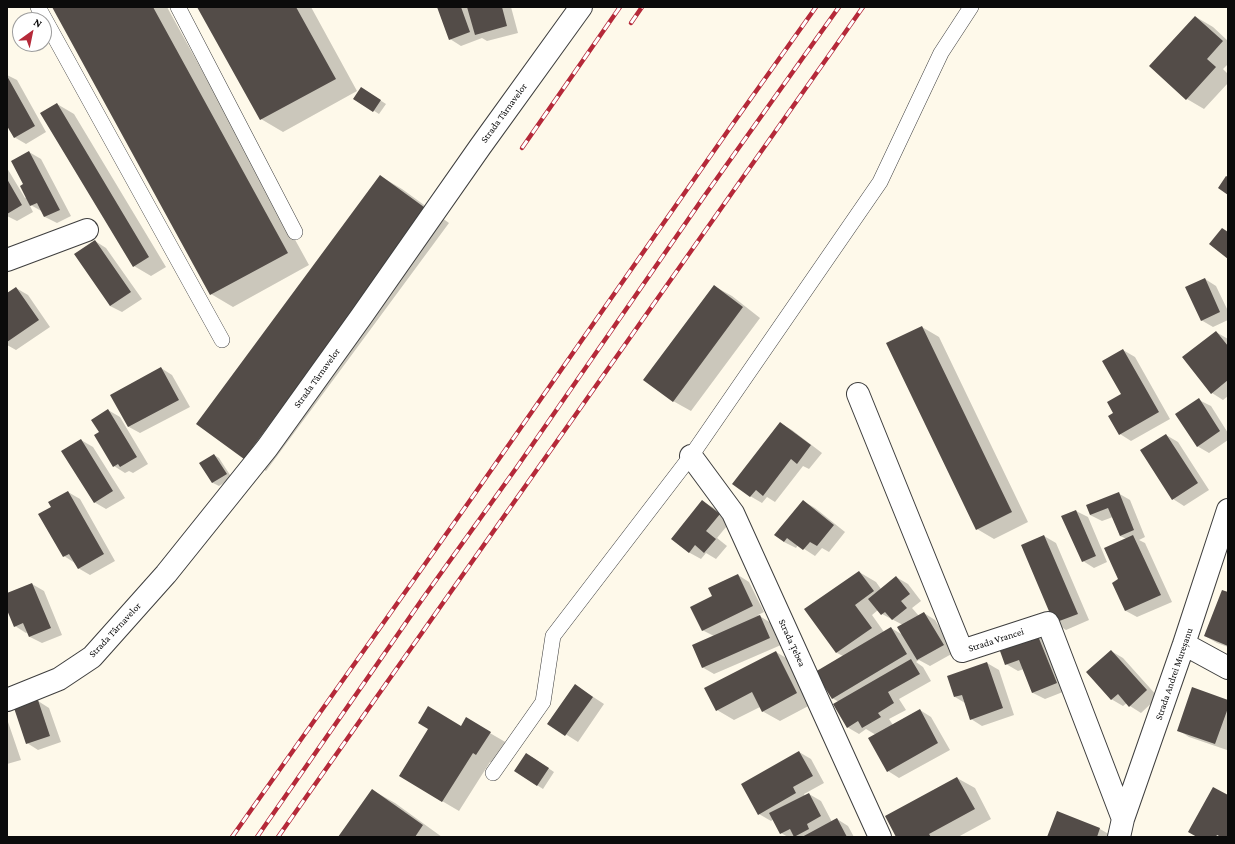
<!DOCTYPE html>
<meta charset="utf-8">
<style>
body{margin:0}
#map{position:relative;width:1235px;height:844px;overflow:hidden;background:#fef9ea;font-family:"Crimson Pro",serif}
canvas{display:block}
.frame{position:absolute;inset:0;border:8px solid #0b0b0b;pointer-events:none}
.north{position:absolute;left:12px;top:12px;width:40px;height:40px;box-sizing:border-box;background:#fff;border:1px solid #9d9d9d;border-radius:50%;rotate:33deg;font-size:11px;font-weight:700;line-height:16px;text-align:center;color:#0b0b0b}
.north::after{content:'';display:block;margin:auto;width:14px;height:18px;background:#b52939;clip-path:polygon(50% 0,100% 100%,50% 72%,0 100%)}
</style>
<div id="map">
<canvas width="1235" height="844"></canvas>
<div class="frame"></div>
<div class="north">N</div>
</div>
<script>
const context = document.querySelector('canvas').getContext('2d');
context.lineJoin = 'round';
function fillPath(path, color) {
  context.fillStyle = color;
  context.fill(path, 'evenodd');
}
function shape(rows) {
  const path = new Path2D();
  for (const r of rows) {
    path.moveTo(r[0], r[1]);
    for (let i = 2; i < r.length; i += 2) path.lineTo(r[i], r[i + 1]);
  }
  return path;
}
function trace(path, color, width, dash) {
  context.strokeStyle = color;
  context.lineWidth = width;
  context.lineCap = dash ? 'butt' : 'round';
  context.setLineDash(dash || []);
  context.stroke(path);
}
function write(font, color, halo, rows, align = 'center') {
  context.font = font + ' "Crimson Pro",serif';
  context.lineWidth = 4;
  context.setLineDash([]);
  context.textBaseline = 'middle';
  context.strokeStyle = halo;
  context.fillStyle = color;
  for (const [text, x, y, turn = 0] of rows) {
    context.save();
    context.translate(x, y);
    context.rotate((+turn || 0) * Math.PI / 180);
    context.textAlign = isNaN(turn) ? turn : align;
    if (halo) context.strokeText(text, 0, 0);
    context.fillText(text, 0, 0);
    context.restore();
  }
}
fillPath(shape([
 [53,7,167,7,309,265,233,307,211,294],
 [199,7,311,7,357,91,283,132,261,119],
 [438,7,511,7,518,33,487,41,482,38,461,46,450,39],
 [1196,17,1213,27,1228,41,1228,64,1223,69,1228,74,1228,83,1204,109,1187,99],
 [7,75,17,80,46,132,26,144,14,137,7,124],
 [366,91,386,104,379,114,354,98],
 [57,104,74,114,166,267,151,276,134,266],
 [29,152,41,159,71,216,57,223,45,217,43,212,29,204,33,212,17,221,7,216,7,168,25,198,27,197],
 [380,176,402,189,449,223,266,471,244,458],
 [95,241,106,248,142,299,122,312,110,306],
 [1205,279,1216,286,1228,311,1228,320,1213,327,1201,320],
 [714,286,732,296,760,318,691,411,673,401],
 [16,288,28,295,50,327,16,350,7,345,7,294],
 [922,327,939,337,1028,522,994,539,977,529],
 [1216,332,1228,339,1228,396,1223,400,1212,393],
 [1123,350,1135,357,1170,419,1131,441,1120,434,1114,414,1122,395],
 [161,368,172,375,190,407,140,433,129,427,111,395],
 [1199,400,1211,406,1228,433,1228,440,1209,453,1197,446],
 [108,410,120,417,148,464,133,473,129,471,125,473,114,466,100,432],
 [780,423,792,430,822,453,809,469,803,466,775,502,767,497,762,503,750,496],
 [1166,435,1178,442,1209,490,1184,506,1173,499],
 [81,440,93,447,125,498,106,509,94,502],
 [214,455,219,458,232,478,219,486,213,483,201,463],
 [68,492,80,499,115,561,90,575,78,568,75,563,64,556,52,507],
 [1118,493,1130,500,1145,537,1139,540,1145,543,1172,602,1137,617,1126,611,1119,580,1127,539,1120,536,1113,517,1102,521,1090,515],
 [702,501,714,508,731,521,717,538,727,546,716,559,706,553,701,559,690,553,673,539],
 [803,501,815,508,845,532,829,552,822,548,815,556,798,545,796,548,784,542],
 [1076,511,1088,517,1107,562,1094,568,1083,561],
 [1044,536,1056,543,1089,620,1066,630,1055,623],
 [859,572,876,582,881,589,896,577,908,584,921,601,912,608,919,616,924,613,935,620,955,652,930,666,919,660,916,662,923,667,931,681,899,699,906,710,889,719,893,725,920,710,931,717,950,750,899,778,888,771,876,735,866,729,859,734,847,727,839,702,832,698,843,656,837,653],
 [878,610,882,614,903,625,903,635,891,628,884,632,872,615],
 [738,575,749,582,764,612,758,615,771,623,781,645,714,674,702,667,714,636,702,630],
 [32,584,44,591,62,635,42,643,30,637,28,632,26,633,15,626,7,608,7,594],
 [1228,593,1228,647,1217,643,1205,636],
 [1038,637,1050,643,1068,690,1045,699,1033,693,1024,669,1018,671,1006,664],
 [1111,651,1123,658,1158,697,1141,713,1130,706,1127,703,1123,706,1111,699],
 [776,652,793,662,814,703,780,721,762,711,760,707,734,720,717,710],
 [987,663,999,670,1014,715,982,726,971,719,965,703,955,697],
 [575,685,604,704,578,742,548,723],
 [38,701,49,708,61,742,38,750,27,743],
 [1228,701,1228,746,1227,750,1189,737,1178,730],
 [7,719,21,760,7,764],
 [461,727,483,729,507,743,494,764,490,762,459,811,442,801],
 [799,752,811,759,824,783,804,794,805,796,809,794,821,801,832,822,837,819,848,826,854,837,788,837,781,833,774,819,771,821,759,814],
 [532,757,554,772,543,789,515,771],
 [957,778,975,788,991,819,958,837,897,837],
 [372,790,395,803,442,837,340,837],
 [1058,812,1100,829,1112,836,1111,837,1048,837]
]), '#0003');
fillPath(shape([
 [52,7,153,7,288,253,210,295],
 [197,7,296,7,336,79,260,120],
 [437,7,461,7,470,32,449,40],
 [467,7,502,7,507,26,475,35],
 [1195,16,1223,41,1207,59,1216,67,1186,100,1149,66],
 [7,76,35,126,14,138,7,126],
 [361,87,381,100,373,112,353,99],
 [57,103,149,257,133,267,40,113],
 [29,151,60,210,44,217,37,203,30,206,20,186,23,184,11,161],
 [380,175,428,210,244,459,196,424],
 [1226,176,1228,177,1228,195,1218,188],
 [7,179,22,205,7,214],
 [1222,228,1228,232,1228,259,1209,244],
 [95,240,131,292,110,306,74,254],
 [1205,278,1220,312,1201,321,1185,287],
 [714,285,743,307,673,402,643,380],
 [16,287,39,320,7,342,7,293],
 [922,326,1012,512,976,530,886,343],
 [1216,331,1228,346,1228,380,1211,394,1182,357],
 [1123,349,1159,412,1119,435,1108,416,1113,413,1107,402,1121,394,1102,361],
 [161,367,179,400,128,427,110,395],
 [1199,398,1220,431,1197,447,1175,414],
 [108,409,137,457,120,467,118,464,113,467,94,435,99,432,91,420],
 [780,422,811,445,797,464,791,459,763,496,756,490,750,497,732,484],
 [1166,434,1198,483,1172,500,1140,450],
 [81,439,113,491,94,503,61,451],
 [214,454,227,474,212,483,199,463],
 [68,491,104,554,78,569,69,554,63,557,38,514,51,507,48,502],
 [1119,492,1134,530,1120,536,1108,508,1090,515,1086,505],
 [702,500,720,514,706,531,716,539,704,553,695,545,689,553,671,539],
 [803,500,834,525,817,546,810,542,803,550,787,538,784,542,774,535],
 [1076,510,1096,556,1082,562,1061,516],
 [1044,535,1078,614,1054,623,1021,545],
 [1133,535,1161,595,1125,611,1112,583,1118,579,1104,548],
 [859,571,874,591,855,605,872,628,836,653,804,609],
 [738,574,753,606,702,631,690,607,712,596,708,588],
 [896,576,910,594,901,601,907,608,892,620,885,612,881,615,868,599],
 [32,583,51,628,29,637,23,623,14,627,7,610,7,593],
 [1222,590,1228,592,1228,646,1204,636],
 [924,612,944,645,917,660,897,627],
 [760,615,770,638,702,668,692,645],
 [891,627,907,654,832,699,815,672],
 [1038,636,1057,683,1032,693,1019,660,1005,665,1000,651],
 [1111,650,1147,690,1129,707,1118,694,1111,700,1086,672],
 [776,651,797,693,762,712,752,692,716,711,704,688],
 [911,659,920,674,888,692,894,703,878,713,881,717,862,728,858,721,847,728,833,704],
 [987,662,1003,708,970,720,962,695,954,697,947,676],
 [575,684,593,697,565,736,547,724],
 [1192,687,1228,700,1228,708,1215,744,1177,731],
 [38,700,50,736,26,744,14,708],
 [428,706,461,726,466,717,491,732,476,755,473,753,442,802,399,776,428,729,418,723],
 [920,709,938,743,887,772,868,738],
 [799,751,813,776,793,787,796,793,758,815,741,784],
 [526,753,549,768,537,786,514,771],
 [957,777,975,809,929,834,931,837,896,837,885,816],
 [1213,787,1228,795,1228,837,1221,837,1217,835,1216,837,1197,837,1188,832],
 [372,789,423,825,415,837,338,837],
 [809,793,821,816,807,824,809,829,794,837,790,829,780,834,769,813],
 [1057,811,1100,828,1097,837,1047,837],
 [837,818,847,837,802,837]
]), '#534c48');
const lane = shape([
 [38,7,222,340],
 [178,7,295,232],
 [493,773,543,702,553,636,691,456,880,182,941,53,971,7]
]);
const street = shape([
 [7,260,87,230],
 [858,394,962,651,1048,623,1123,819],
 [691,456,733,513,880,837],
 [1184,644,1228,668],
 [7,700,59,679,92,657,166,574,267,448,361,317,480,147,581,7],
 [1119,837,1123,819,1184,644,1228,510]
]);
trace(lane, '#3e3e3e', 16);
trace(street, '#3e3e3e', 24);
trace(lane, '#fff', 15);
trace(street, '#fff', 22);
const rail = shape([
 [631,23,642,7],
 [522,148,620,7],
 [232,837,471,499,732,125,816,7],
 [257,837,421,601,517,467,703,198,839,7],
 [278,837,863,7]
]);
trace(rail, '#b52939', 4.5);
trace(rail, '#fff', 3, [9]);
write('10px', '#0b0b0b', '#fff', [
 ["Strada Târnavelor",504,113,-54],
 ["Strada Târnavelor",317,378,-54],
 ["Strada Târnavelor",115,630,-47],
 ["Strada Vrancei",996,640,-18],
 ["Strada Țebea",792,643,65],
 ["Strada Andrei Mureșanu",1174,674,-71]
]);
</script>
